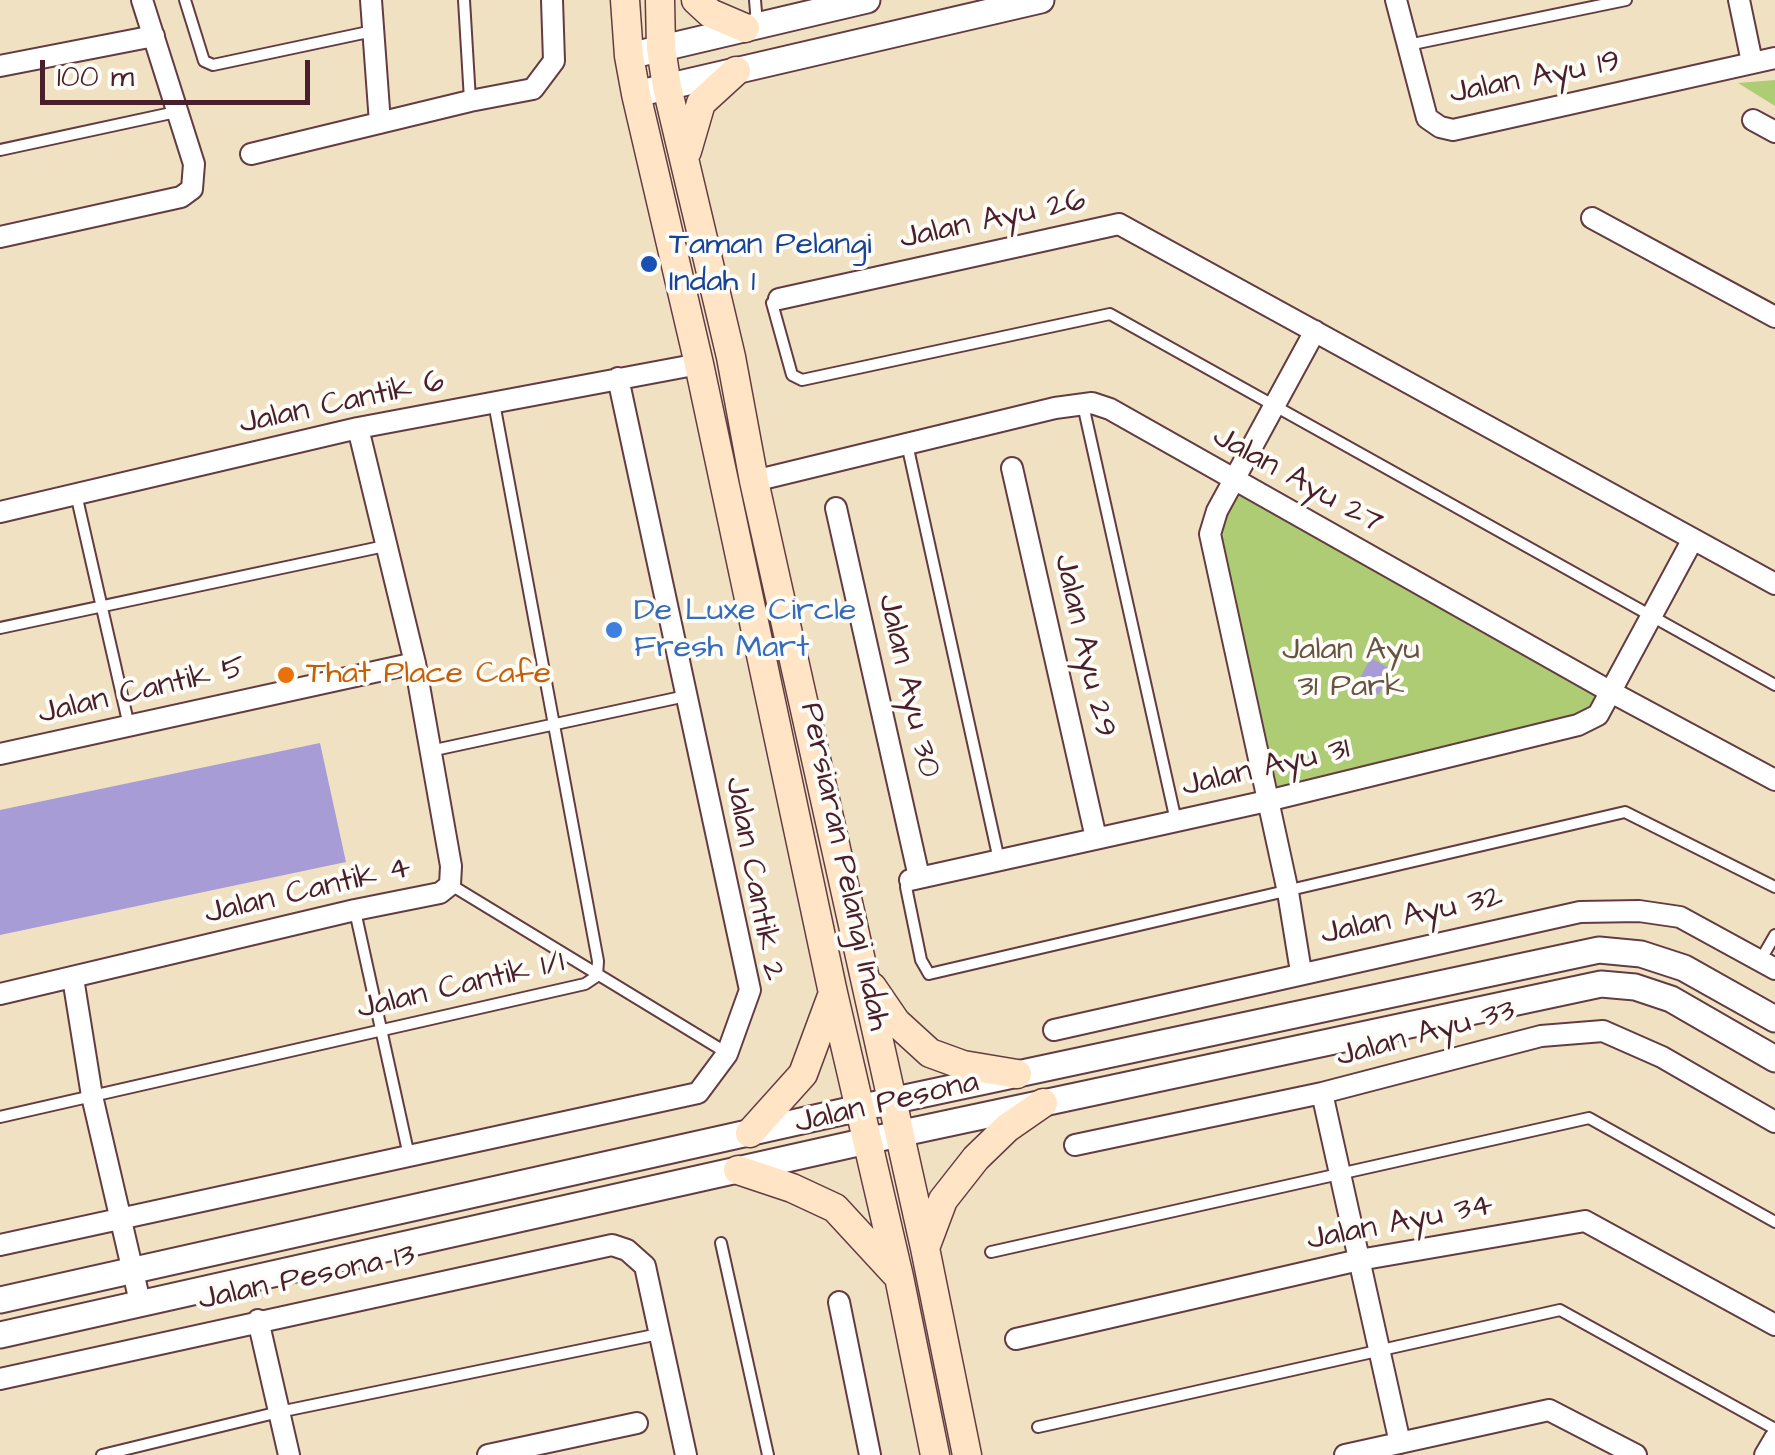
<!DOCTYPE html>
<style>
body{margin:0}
#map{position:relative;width:1775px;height:1455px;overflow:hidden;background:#f1e1c3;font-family:"Architects Daughter",sans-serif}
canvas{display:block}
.scale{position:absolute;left:40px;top:60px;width:270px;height:45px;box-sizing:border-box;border:5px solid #4a1f2b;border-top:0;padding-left:12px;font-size:30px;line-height:35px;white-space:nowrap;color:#4a1f2b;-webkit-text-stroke:8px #fdfcf7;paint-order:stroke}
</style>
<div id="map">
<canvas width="1775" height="1455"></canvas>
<div class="scale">100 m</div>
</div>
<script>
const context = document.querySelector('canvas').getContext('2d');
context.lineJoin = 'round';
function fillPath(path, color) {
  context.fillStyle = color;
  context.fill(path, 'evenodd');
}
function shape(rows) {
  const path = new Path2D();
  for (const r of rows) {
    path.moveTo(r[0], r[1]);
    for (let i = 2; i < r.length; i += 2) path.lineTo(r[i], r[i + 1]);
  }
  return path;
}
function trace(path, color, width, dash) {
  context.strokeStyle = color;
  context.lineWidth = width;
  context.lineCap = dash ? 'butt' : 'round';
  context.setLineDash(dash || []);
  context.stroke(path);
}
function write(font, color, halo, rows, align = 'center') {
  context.font = font + ' "Architects Daughter",sans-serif';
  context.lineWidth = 8;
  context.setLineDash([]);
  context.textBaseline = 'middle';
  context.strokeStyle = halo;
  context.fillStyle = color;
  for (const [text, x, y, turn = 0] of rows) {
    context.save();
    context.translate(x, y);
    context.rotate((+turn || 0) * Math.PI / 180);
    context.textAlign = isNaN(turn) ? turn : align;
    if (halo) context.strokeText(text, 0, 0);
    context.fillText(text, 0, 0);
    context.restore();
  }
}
fillPath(shape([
 [1775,80,1775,106,1738,83],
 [1238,491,1602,696,1595,709,1576,719,1273,792,1217,539,1224,515]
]), '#aecc73');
fillPath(shape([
 [1371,658,1392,670,1378,695,1357,683],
 [320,743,346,862,0,935,0,810]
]), '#a89cd6');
const service = shape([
 [185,0,204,61,213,65,373,31],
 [464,0,470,100],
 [755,0,757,24],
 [1408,45,1626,0],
 [0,150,176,112],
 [778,300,772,303,792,375,802,380,1110,314,1775,685],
 [1083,405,1176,821],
 [907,444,999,860],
 [76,494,129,726],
 [0,628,385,546],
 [430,751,686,696],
 [909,880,906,887,921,960,929,974,1625,812,1775,887],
 [451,885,727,1053],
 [355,911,409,1156],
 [1760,961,1775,935],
 [0,1117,585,984,597,976,598,961,494,403],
 [721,1243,768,1455],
 [991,1252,1589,1118,1775,1222],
 [1038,1427,1560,1310,1775,1429],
 [102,1455,279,1412,659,1334]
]);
const minor = shape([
 [371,0,380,123],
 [1396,0,1427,118,1440,127,1453,130,1775,58],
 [1739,0,1752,62],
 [0,66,154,36],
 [1753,120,1775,132],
 [251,154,470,101,533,89,554,61,552,0],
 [1592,218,1775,317],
 [0,237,181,197,192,189,194,164,142,0],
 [779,299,1119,224,1775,584],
 [1012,468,1096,838],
 [754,481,1055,408,1092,403,1110,409,1611,692,1775,780],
 [836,508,919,877],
 [0,512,358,428,699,364],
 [0,754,415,663],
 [910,880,1267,801,1578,725,1598,715,1693,539],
 [1301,972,1288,892,1210,534,1217,511,1315,331],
 [73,978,92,1096,140,1302],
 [0,994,355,910,440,893,450,885,451,866,415,663,358,428],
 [1054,1030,1580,912,1639,911,1680,917,1775,969],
 [1322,1093,1400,1443],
 [1075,1145,1322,1093,1541,1036,1603,1031,1662,1057,1775,1122],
 [0,1245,698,1093,727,1054,750,990,618,378],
 [839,1302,870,1455],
 [258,1320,289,1455],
 [1016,1339,1359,1260,1585,1221,1775,1325],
 [0,1379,612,1245,627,1250,645,1266,686,1455],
 [488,1455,637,1423],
 [1345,1455,1549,1410,1636,1455],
 [1765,1455,1775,1438]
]);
const tertiary = shape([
 [629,56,867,0],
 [636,94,1041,0],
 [0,1300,891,1101,1599,950,1641,954,1684,968,1775,1019],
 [0,1335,898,1134,1601,984,1635,987,1671,999,1775,1059]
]);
const secondary = shape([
 [625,0,629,56,636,94,699,364,833,993,899,1277,935,1455],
 [660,0,661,48,667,87,731,357,754,481,925,1248,967,1455],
 [696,0,710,13,745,28],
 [687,151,701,103,736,71],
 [872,987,896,1022,930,1053,963,1065,1017,1074],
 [750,1133,803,1074,833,993],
 [738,1170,792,1188,835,1208,895,1273],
 [925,1248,943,1200,976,1158,1007,1128,1043,1103]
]);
trace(service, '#633c42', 14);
trace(minor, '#633c42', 24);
trace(tertiary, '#633c42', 29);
trace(secondary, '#633c42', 31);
trace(service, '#fff', 10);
trace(minor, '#fff', 20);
trace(tertiary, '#fff', 25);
trace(secondary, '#ffe4c6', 28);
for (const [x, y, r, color] of [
 [649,264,10,"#1a4fb4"],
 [614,630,10,"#3f7fe0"],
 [286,675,10,"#e8710a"]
]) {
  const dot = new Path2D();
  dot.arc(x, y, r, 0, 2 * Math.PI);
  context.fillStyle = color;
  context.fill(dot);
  trace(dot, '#fdfcf7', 4);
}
write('32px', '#4a1f2b', '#fdfcf7', [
 ["Jalan Ayu 19",1535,79,-11],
 ["Jalan Ayu 26",993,221,-12],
 ["Jalan Cantik 6",342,404,-12],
 ["Jalan Ayu 27",1297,481,29],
 ["Jalan Ayu 29",1083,646,77],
 ["Jalan Ayu 30",907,686,77],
 ["Jalan Cantik 5",142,692,-13],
 ["Jalan Ayu 31",1266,769,-13],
 ["Persiaran Pelangi Indah",843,867,78],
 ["Jalan Cantik 2",753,879,79],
 ["Jalan Cantik 4",308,892,-13],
 ["Jalan Ayu 32",1412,917,-12],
 ["Jalan Cantik 1/1",461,987,-13],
 ["Jalan Ayu 33",1426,1035,-15],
 ["Jalan Pesona",887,1104,-13],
 ["Jalan Ayu 34",1400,1224,-11],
 ["Jalan Pesona 13",307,1279,-12]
]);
write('32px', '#164399', '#fdfcf7', [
 ["Taman Pelangi",669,246],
 ["Indah 1",669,283]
], 'left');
write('32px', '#366cbe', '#fdfcf7', [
 ["De Luxe Circle",634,612],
 ["Fresh Mart",634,649]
], 'left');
write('32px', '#685341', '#fdfcf7', [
 ["Jalan Ayu",1351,651],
 ["31 Park",1351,688]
]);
write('32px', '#c56008', '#fdfcf7', [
 ["That Place Cafe",306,675]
], 'left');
</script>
